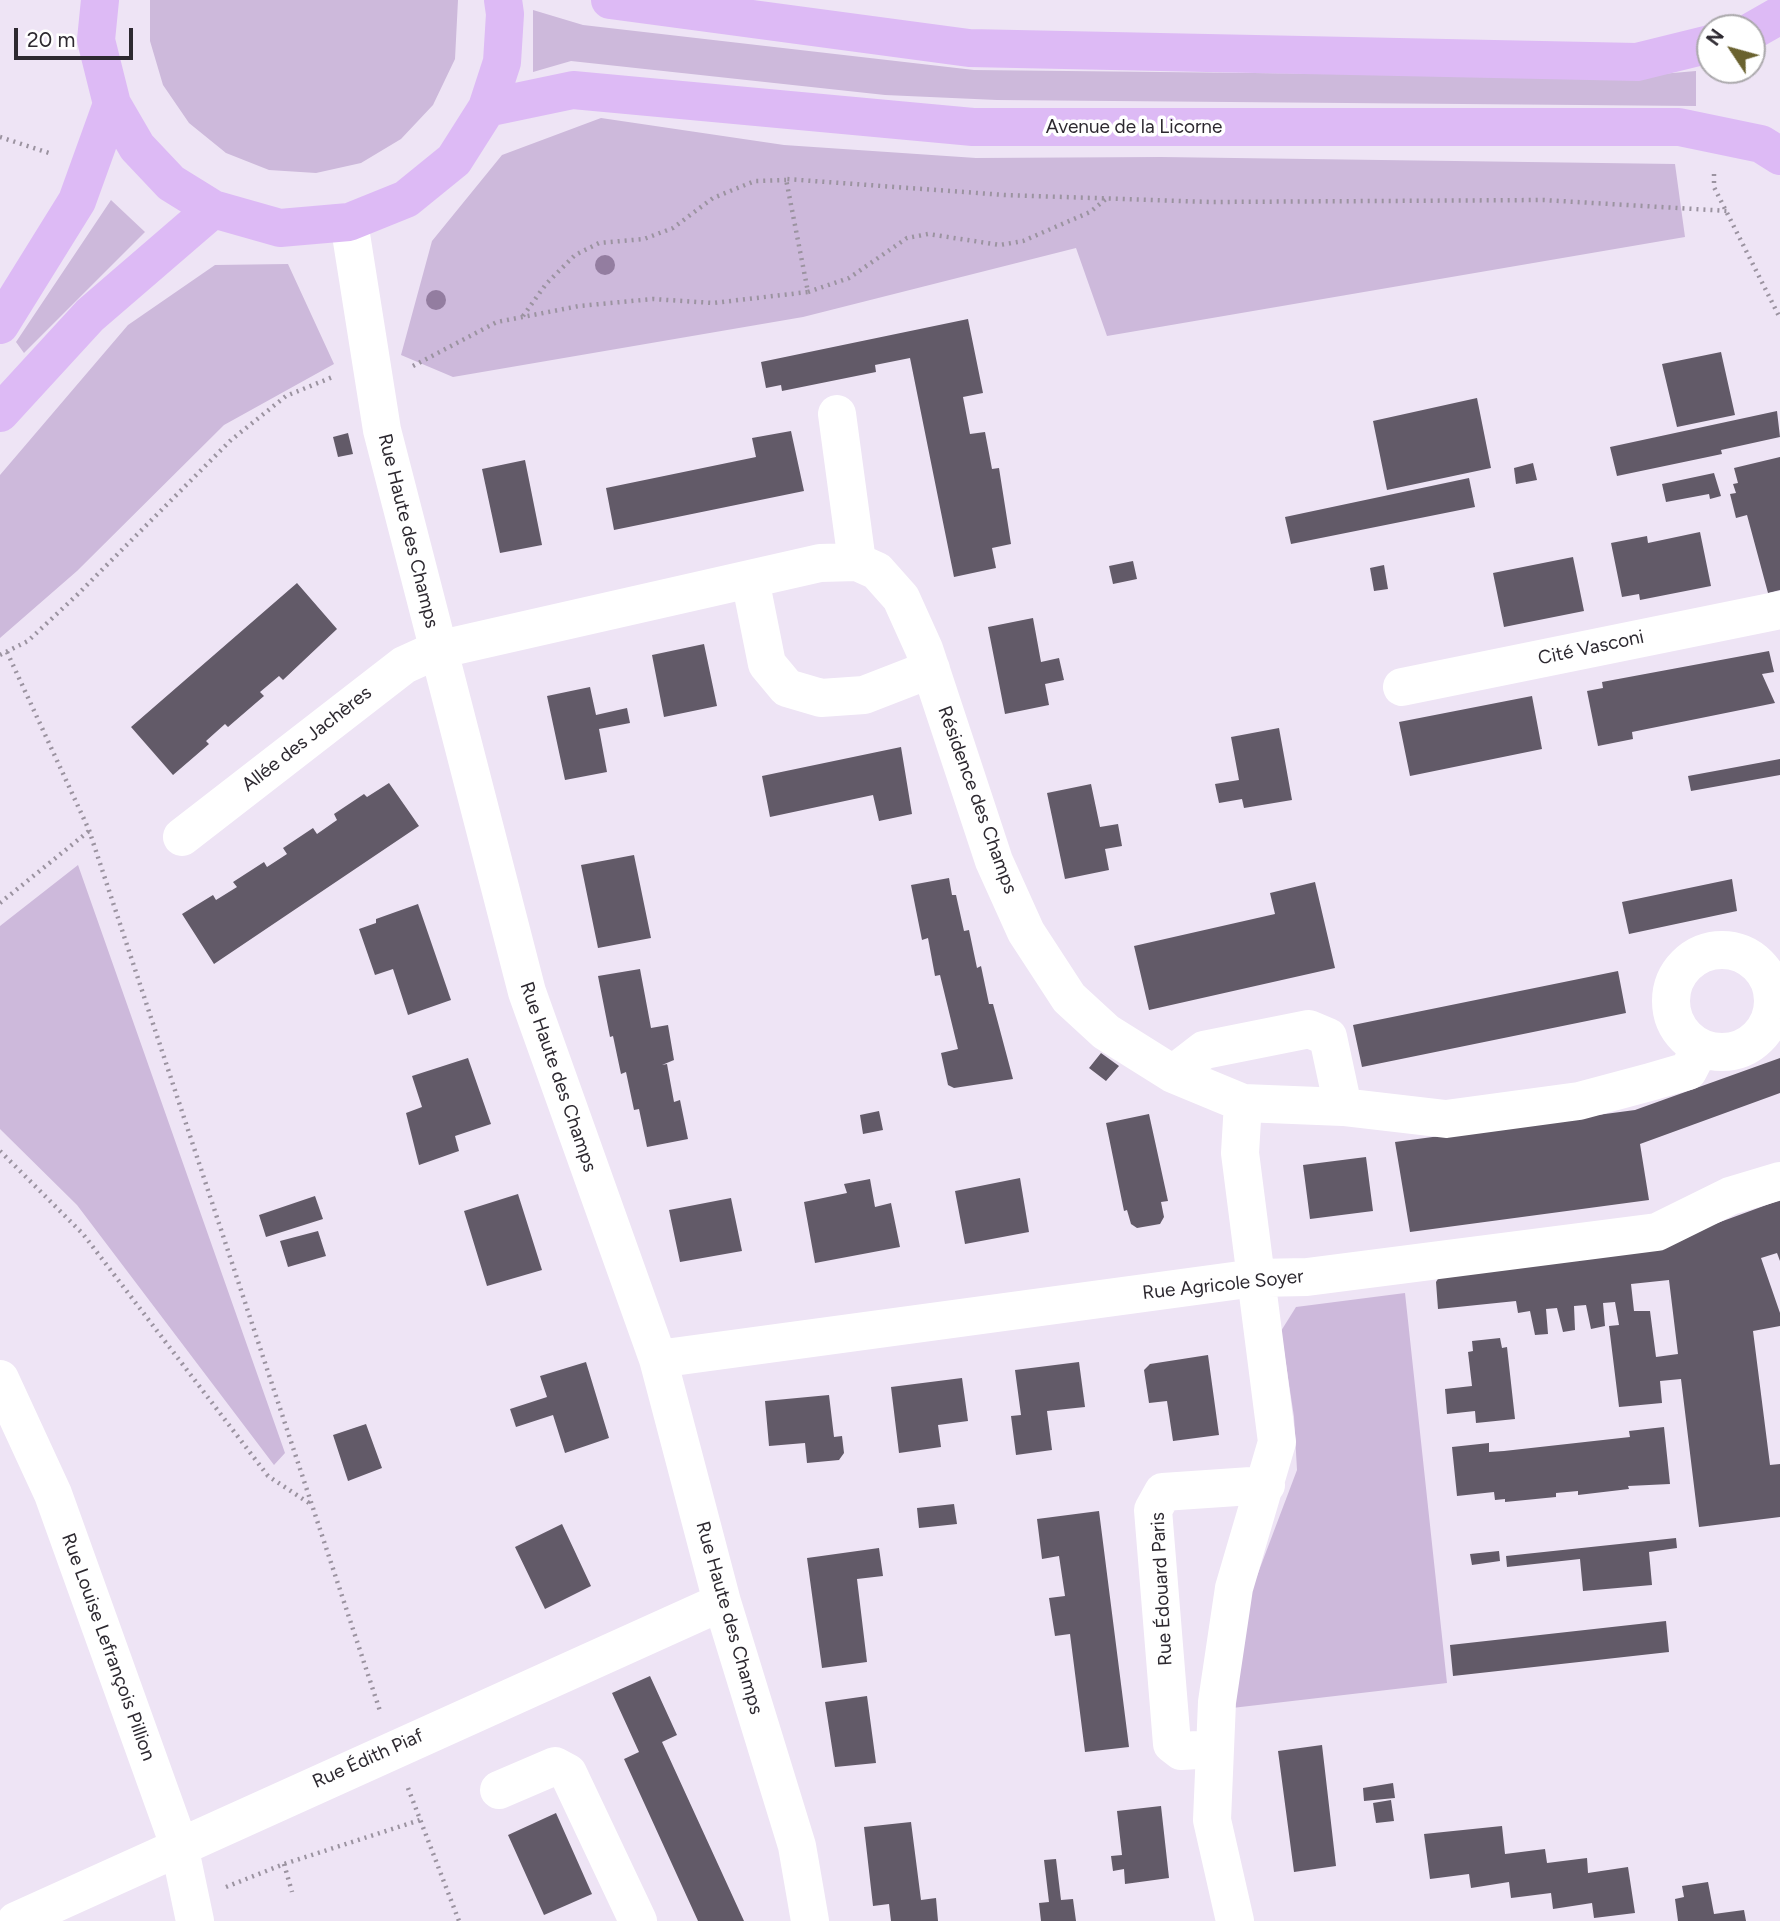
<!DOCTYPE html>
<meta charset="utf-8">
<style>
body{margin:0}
#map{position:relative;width:1780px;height:1921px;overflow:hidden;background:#eee4f5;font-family:Figtree,sans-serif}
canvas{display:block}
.north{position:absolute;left:1696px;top:14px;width:70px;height:70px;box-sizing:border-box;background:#fff;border:2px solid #aba9ac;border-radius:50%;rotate:306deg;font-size:19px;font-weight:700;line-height:28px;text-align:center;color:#2d2930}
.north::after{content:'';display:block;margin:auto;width:24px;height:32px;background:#6a622f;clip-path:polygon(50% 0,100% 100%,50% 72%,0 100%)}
.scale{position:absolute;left:14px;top:28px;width:119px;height:32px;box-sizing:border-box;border:4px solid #2d2930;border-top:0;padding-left:9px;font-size:21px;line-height:24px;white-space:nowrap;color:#2d2930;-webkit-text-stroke:5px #fff;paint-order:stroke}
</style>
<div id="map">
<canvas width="1780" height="1921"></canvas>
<div class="north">N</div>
<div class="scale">20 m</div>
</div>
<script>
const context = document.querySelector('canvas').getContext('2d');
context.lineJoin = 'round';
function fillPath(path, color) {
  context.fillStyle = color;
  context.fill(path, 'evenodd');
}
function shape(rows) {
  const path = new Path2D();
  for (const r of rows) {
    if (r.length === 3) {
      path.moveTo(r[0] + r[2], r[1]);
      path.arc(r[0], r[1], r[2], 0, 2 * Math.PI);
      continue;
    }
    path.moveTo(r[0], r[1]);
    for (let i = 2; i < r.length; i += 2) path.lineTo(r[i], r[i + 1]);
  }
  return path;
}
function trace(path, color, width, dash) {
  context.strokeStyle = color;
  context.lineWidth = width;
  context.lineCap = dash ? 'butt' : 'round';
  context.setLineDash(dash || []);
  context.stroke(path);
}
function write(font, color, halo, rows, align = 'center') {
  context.font = font + ' Figtree,sans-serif';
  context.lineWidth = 7;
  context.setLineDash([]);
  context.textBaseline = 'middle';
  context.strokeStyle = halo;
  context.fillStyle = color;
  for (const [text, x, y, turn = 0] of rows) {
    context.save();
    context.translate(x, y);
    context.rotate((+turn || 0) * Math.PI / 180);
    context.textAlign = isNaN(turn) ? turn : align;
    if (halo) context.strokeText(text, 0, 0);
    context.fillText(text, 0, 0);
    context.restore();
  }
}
fillPath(shape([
 [150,0,458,0,455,59,433,105,401,139,361,163,316,173,269,170,226,153,189,123,163,85,150,41],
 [533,10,583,25,974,70,1626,77,1696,71,1696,106,997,100,885,95,571,61,533,72],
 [601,118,784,145,976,158,1161,157,1675,164,1685,237,1107,336,1076,248,803,317,453,377,401,355,432,241,502,155],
 [111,200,145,232,24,353,16,342],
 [288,264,334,364,224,425,77,571,0,638,0,475,128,325,215,265],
 [78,865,285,1453,274,1465,77,1205,0,1129,0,926],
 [1405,1293,1447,1683,1232,1708,1249,1597,1297,1470,1294,1417,1281,1331,1296,1307]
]), '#cdb9db');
fillPath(shape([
 [968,319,983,393,963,397,970,434,985,432,992,469,999,468,1011,544,992,548,996,568,954,577,910,358,875,365,876,372,782,391,781,385,766,388,761,362],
 [1721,352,1735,415,1677,427,1662,364],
 [1477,398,1491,468,1387,490,1373,421],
 [1777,411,1780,437,1721,450,1722,454,1617,476,1610,447],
 [791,431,804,491,614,530,606,488,756,457,752,438],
 [348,433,353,454,338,457,333,437],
 [1780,457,1780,590,1768,593,1747,515,1736,518,1730,494,1736,493,1733,484,1738,483,1734,468],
 [525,460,542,545,500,553,482,469],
 [1533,463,1537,480,1516,484,1514,468],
 [1714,473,1721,496,1710,499,1709,494,1666,502,1662,484],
 [1469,478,1475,507,1291,544,1285,517],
 [1700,532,1711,586,1640,600,1639,594,1622,597,1611,543,1647,536,1648,543],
 [1573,557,1584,611,1504,627,1493,573],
 [1133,561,1137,579,1113,584,1109,566],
 [1384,565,1388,589,1374,591,1370,568],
 [297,583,337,629,283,680,279,676,260,692,264,696,228,727,225,724,206,741,209,744,173,775,131,727],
 [1033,618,1041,662,1059,658,1064,680,1045,684,1049,705,1005,714,988,627],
 [704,644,717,706,664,717,652,655],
 [1769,651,1774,672,1762,674,1775,703,1632,732,1633,739,1598,746,1587,691,1603,688,1602,682],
 [590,687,596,715,627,708,630,723,599,729,607,772,565,780,547,696],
 [1532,696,1542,749,1410,776,1399,722],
 [1279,728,1292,800,1244,808,1242,799,1219,803,1215,784,1239,780,1231,737],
 [901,747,912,814,879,821,873,795,770,817,762,776],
 [1780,759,1780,775,1691,791,1688,776],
 [389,783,419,826,214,964,182,914,213,895,216,900,237,887,233,882,264,862,267,867,287,854,283,848,313,828,317,834,337,820,334,814,364,794,367,797],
 [1091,784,1100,827,1118,824,1122,846,1105,849,1109,870,1065,879,1047,793],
 [634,855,651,938,598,948,581,865],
 [949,878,952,895,956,895,964,931,969,930,977,968,981,966,989,1004,993,1004,1013,1079,954,1088,948,1085,941,1053,958,1049,940,975,935,976,928,938,922,940,911,885],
 [1732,879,1737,911,1629,934,1622,902],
 [1315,882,1335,968,1149,1010,1134,946,1275,914,1270,893],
 [418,904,451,1000,408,1015,393,969,375,975,359,929,376,923,376,919],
 [640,969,651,1028,668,1025,674,1060,662,1065,667,1064,674,1102,680,1100,688,1139,647,1147,639,1109,634,1110,626,1072,621,1074,613,1036,610,1037,598,976],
 [1618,971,1626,1013,1362,1067,1353,1025],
 [1101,1053,1119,1066,1106,1081,1089,1068],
 [468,1058,491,1124,455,1136,459,1151,419,1165,406,1113,422,1107,412,1076],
 [1780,1058,1780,1093,1640,1144,1649,1200,1410,1232,1395,1142,1635,1110],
 [879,1111,883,1130,863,1134,860,1115],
 [1149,1114,1168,1201,1161,1202,1164,1217,1160,1224,1137,1228,1131,1224,1127,1210,1124,1211,1106,1123],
 [1366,1157,1373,1211,1310,1219,1303,1165],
 [1020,1178,1029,1232,965,1244,955,1191],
 [870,1179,875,1207,891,1203,900,1247,815,1263,804,1202,847,1193,844,1184],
 [518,1194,542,1270,487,1286,464,1211],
 [315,1196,323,1219,266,1237,259,1215],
 [731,1198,742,1251,680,1262,669,1210],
 [1780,1200,1780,1261,1777,1253,1761,1258,1780,1313,1780,1326,1753,1331,1770,1465,1780,1464,1780,1517,1699,1527,1681,1379,1660,1381,1662,1403,1619,1407,1609,1326,1619,1325,1615,1302,1603,1303,1605,1326,1591,1329,1586,1305,1574,1306,1575,1330,1563,1332,1557,1308,1546,1309,1548,1334,1535,1335,1530,1311,1518,1313,1516,1301,1438,1309,1436,1282,1441,1274,1663,1243],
 [1669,1280,1678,1354,1656,1357,1650,1311,1634,1311,1631,1284],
 [318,1231,326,1256,288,1267,280,1241],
 [1500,1338,1502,1348,1507,1347,1515,1419,1476,1423,1475,1411,1447,1414,1445,1389,1472,1386,1468,1352,1473,1351,1472,1341],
 [1208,1355,1219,1435,1173,1441,1167,1401,1149,1403,1144,1370,1150,1364],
 [586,1362,609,1438,565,1453,553,1415,516,1427,510,1409,547,1397,540,1376],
 [1079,1362,1085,1407,1047,1411,1052,1450,1016,1455,1011,1416,1021,1415,1015,1370],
 [962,1378,968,1421,938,1425,941,1447,899,1453,891,1387],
 [829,1395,834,1437,842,1436,844,1453,839,1460,807,1463,805,1443,769,1446,765,1401],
 [366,1424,382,1468,348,1481,333,1435],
 [1664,1427,1670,1484,1628,1486,1629,1489,1578,1495,1578,1491,1556,1493,1556,1497,1505,1502,1505,1499,1495,1500,1494,1492,1457,1496,1452,1447,1489,1443,1489,1452,1504,1451,1630,1437,1629,1431],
 [954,1504,957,1524,919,1528,917,1508],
 [1099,1511,1129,1747,1085,1752,1070,1634,1055,1636,1049,1598,1065,1596,1059,1556,1042,1559,1037,1519],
 [562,1524,591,1586,545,1609,515,1547],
 [1676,1538,1677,1548,1649,1552,1652,1585,1583,1591,1580,1559,1507,1567,1506,1556],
 [879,1548,883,1576,857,1579,867,1662,822,1668,807,1558],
 [1499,1551,1500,1561,1472,1565,1470,1554],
 [1666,1621,1669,1652,1453,1676,1450,1645],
 [650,1676,677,1735,662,1742,744,1921,698,1921,624,1759,639,1752,612,1693],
 [867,1696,876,1763,835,1767,825,1702],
 [1322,1745,1336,1866,1294,1872,1278,1751],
 [1393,1783,1395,1798,1364,1801,1363,1788],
 [1391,1800,1394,1821,1376,1823,1373,1803],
 [1161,1806,1169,1878,1125,1884,1124,1869,1113,1871,1111,1856,1122,1855,1117,1811],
 [556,1813,592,1894,544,1915,508,1835],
 [911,1822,921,1900,936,1898,938,1921,891,1921,889,1904,873,1906,864,1827],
 [1502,1826,1505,1854,1545,1849,1547,1863,1587,1858,1588,1873,1628,1867,1635,1913,1594,1918,1592,1903,1553,1909,1551,1893,1511,1898,1509,1882,1471,1888,1469,1874,1430,1879,1424,1834],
 [1056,1859,1061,1900,1073,1899,1076,1921,1041,1921,1039,1903,1049,1902,1044,1860],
 [1708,1882,1714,1914,1744,1910,1746,1921,1678,1921,1675,1899,1684,1897,1682,1886]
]), '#625a68');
trace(shape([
 [0,137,52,154],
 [1714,174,1714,187,1780,318],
 [808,292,849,278,907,238,928,234,1000,245,1023,241,1090,212,1106,199],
 [523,316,546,284,575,255,599,243,644,239,673,228,713,198,755,181,786,180],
 [413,366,497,322,579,306,653,299,713,303,808,292,786,179,1005,195,1211,202,1543,200,1728,211],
 [7,652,89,830,381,1714],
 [0,655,28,641,78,594,231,440,286,396,335,376],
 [0,903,89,831],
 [1772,1012,1780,1010],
 [0,1151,83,1234,268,1476,312,1505],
 [408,1788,459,1921],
 [284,1864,292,1892],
 [226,1887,284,1864,420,1820]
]), '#9b93a0', 4.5, [2, 5]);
trace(shape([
 [349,222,382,430,527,992,658,1359,722,1602,797,1846,810,1921],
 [837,414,857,562],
 [750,579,767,664,787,688,821,698,864,695,931,669],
 [1402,687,1780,610],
 [182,837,404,665,437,650,820,563,857,562,877,571,901,598,924,649,994,861,1026,932,1069,998,1106,1032,1173,1074,1243,1103,1240,1153,1277,1442,1234,1588,1217,1702,1212,1820,1235,1921],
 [1722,1001,51],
 [1173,1074,1204,1050,1309,1029,1328,1037,1343,1107],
 [1243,1103,1343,1107,1446,1119,1579,1101,1650,1082,1688,1071,1700,1048],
 [658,1359,1255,1278,1307,1277,1657,1232,1730,1196,1780,1181],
 [0,1379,53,1494,179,1845,195,1921],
 [1215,1749,1181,1751,1172,1744,1153,1510,1163,1492,1266,1485],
 [499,1790,555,1766,568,1773,638,1921],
 [16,1921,722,1602]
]), '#fff', 38);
trace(shape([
 [100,0,96,40,112,104,137,147,171,183,213,209,280,228,349,222,406,199,454,160,487,108,502,62,505,14,503,0],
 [610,0,969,48,1637,62,1710,44],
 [1752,31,1780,15],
 [487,108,573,90,973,127,1679,127,1761,144,1780,156],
 [0,325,77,201,112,104],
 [0,413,90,315,213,209]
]), '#ddbaf5', 38);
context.fillStyle = '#937da0';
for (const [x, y] of [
 [605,265],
 [436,300]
]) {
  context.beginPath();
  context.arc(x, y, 10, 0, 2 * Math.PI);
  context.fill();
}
write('19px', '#2d2930', '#fff', [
 ["Avenue de la Licorne",1134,127],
 ["Rue Haute des Champs",408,531,76],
 ["Cité Vasconi",1591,648,-12],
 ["Allée des Jachères",307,739,-38],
 ["Résidence des Champs",977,800,70],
 ["Rue Haute des Champs",558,1077,71],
 ["Rue Agricole Soyer",1223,1285,-6],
 ["Rue Édouard Paris",1162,1589,-93],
 ["Rue Haute des Champs",729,1618,74],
 ["Rue Louise Lefrançois Pillion",108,1647,70],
 ["Rue Édith Piaf",368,1759,-24]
]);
</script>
